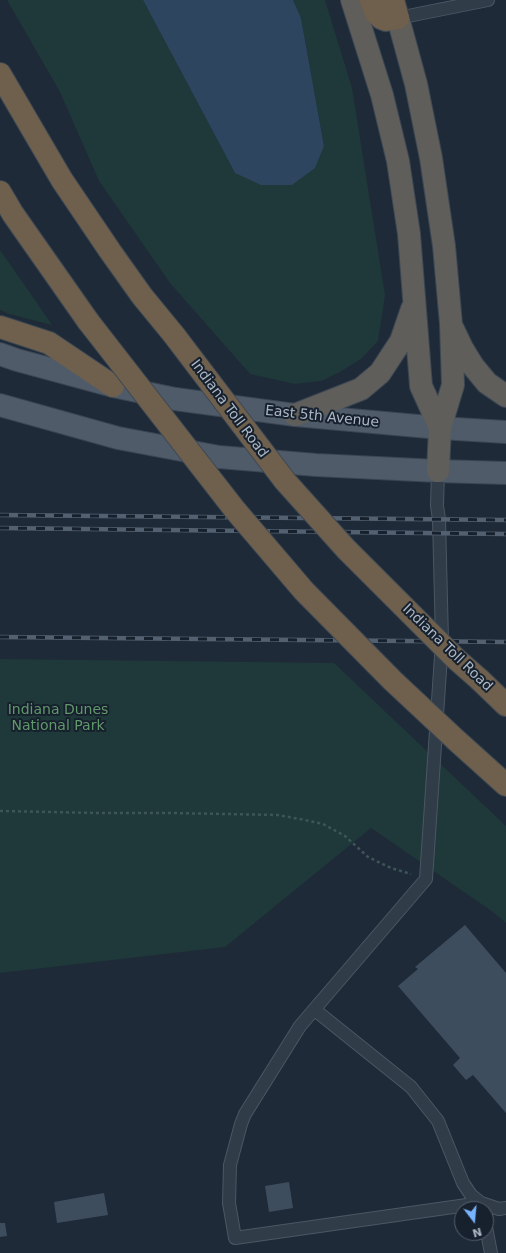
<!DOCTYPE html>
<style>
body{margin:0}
#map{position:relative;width:506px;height:1253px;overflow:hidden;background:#1e2a38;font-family:"DejaVu Sans",sans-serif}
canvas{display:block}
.north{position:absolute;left:454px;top:1201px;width:40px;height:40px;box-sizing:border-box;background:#17212d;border:1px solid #525d6a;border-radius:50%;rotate:164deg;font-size:11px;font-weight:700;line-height:16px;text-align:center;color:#abb7c6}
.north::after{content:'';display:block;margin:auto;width:14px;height:18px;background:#77b3ff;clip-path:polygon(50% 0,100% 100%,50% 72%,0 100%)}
</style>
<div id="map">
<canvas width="506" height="1253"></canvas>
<div class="north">N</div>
</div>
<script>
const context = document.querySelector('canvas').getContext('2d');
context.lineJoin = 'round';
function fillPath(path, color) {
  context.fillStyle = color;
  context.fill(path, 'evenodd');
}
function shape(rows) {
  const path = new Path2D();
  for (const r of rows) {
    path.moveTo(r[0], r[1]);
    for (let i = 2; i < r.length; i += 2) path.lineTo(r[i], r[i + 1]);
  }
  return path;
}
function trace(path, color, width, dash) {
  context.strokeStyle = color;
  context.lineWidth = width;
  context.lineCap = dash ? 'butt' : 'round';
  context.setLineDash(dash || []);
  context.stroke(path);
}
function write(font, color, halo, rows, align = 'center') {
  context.font = font + ' "DejaVu Sans",sans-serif';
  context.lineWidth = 4;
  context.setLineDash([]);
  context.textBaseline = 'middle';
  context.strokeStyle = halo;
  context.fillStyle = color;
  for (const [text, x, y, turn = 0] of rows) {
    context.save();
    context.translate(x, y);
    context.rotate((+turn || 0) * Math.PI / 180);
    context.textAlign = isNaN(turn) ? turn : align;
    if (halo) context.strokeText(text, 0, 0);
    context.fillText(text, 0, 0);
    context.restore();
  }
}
fillPath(shape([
 [7,0,143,0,235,173,324,146,301,18,293,0,325,0,352,88,385,295,378,341,361,359,340,372,321,381,295,384,250,374,170,283,99,181,60,92],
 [0,250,35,300,52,325,9,314,0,310],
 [0,659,334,663,506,826,506,923,493,912,371,828,225,947,0,973]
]), '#1f3839');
fillPath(shape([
 [143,0,293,0,301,18,324,146,315,168,292,185,261,185,235,173]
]), '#2d455f');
fillPath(shape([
 [465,925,506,973,506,1113,473,1075,466,1080,453,1065,460,1058,398,986,418,969,415,967],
 [289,1182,293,1208,269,1212,265,1186],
 [104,1193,108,1215,57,1223,54,1202],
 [0,1223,5,1223,7,1236,0,1237]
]), '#3e4d5e');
const service = shape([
 [398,18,488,0],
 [438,471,437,506,439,519,442,641,426,879,300,1026,245,1114,241,1124,230,1165,229,1203,235,1238,481,1203,482,1209],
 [315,1010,411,1087,438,1121,463,1183,471,1195,481,1203,499,1209,506,1208],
 [486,1227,491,1253]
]);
const primary = shape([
 [0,354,17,360,113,386,175,399,295,415,440,428,506,432],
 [0,405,118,438,219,457,316,465,438,471,506,473]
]);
const trunk = shape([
 [352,0,382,95,398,161,409,234,421,386,440,428],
 [398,18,416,84,431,158,444,246,451,324,453,385,440,428,438,471],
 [453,329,462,348,473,366,487,383,506,396],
 [295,415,361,389,380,373,401,341,412,309]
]);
const motorway = shape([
 [371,0,376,13,381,18,386,20,398,18,393,0],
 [0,74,62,180,110,251,142,296,174,335],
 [0,192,13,214,88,321],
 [0,327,49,343,113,386],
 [480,680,506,705],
 [456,740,506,785]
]);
trace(service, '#4c5764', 14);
trace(primary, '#3b4552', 24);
trace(trunk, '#3c4753', 24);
trace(motorway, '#3c4753', 24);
trace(shape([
 [0,811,98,813,172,813,278,815,305,820,323,824,345,836,368,857,391,868,411,874]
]), '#3d5557', 2.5, [3, 3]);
trace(service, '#313c49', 12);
trace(primary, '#4f5b69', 22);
trace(trunk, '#5f5e5b', 22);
trace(motorway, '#6f604d', 22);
const rail = shape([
 [0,515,506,520],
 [0,528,506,534],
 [0,637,506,642]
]);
trace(rail, '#526070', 4.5);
trace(rail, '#17212d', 3, [9]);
const motorwayBridge = shape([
 [88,321,235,510,304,591,393,681,456,740],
 [174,335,285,481,346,549,455,658,480,680]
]);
trace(motorwayBridge, '#3c4753', 24, []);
trace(motorwayBridge, '#6f604d', 22);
write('14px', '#abb7c6', '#17212d', [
 ["Indiana Toll Road",229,409,53],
 ["East 5th Avenue",322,417,6],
 ["Indiana Toll Road",447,648,44]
]);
write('14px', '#61986b', '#17212d', [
 ["Indiana Dunes",58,710],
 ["National Park",58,726]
]);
</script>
